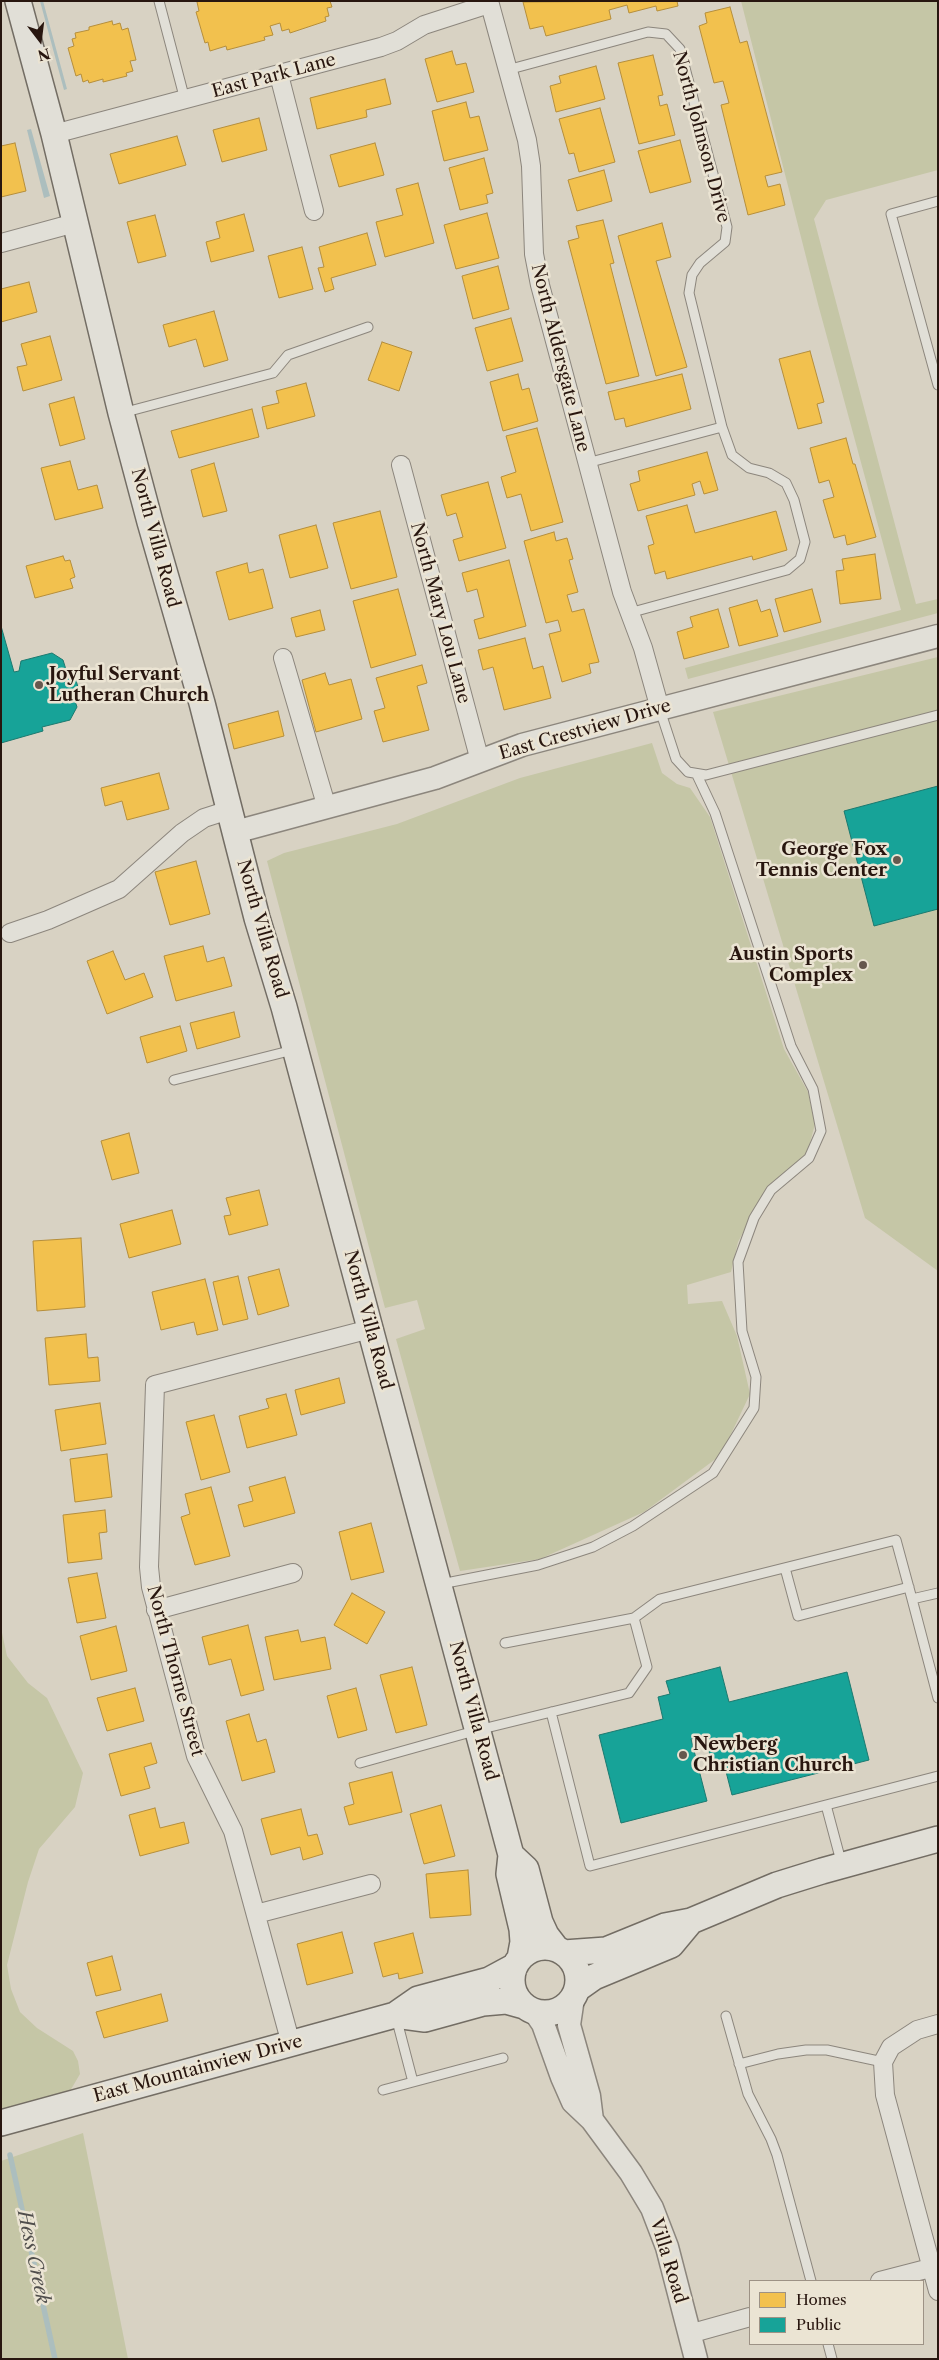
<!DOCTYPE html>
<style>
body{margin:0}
#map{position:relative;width:939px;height:2360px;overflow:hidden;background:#d8d2c3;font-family:"Libre Caslon Text",serif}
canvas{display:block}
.frame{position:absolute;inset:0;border:2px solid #28160f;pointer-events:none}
.legend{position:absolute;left:749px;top:2280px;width:175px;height:65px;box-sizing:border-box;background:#ebe4d3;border:1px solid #9d9285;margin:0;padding:6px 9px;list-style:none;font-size:15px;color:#28160f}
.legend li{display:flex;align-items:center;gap:10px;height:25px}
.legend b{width:25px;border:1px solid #9d9285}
.north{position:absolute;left:15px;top:15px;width:50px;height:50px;-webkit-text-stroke:4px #ebe4d3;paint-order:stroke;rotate:165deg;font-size:14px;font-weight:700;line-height:20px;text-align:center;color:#28160f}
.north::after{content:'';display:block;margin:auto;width:18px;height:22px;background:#28160f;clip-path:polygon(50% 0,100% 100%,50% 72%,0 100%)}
</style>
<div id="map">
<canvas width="939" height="2360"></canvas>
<div class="frame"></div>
<ul class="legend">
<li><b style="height:14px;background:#f2c14e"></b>Homes</li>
<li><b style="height:14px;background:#17a398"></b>Public</li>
</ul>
<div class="north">N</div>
</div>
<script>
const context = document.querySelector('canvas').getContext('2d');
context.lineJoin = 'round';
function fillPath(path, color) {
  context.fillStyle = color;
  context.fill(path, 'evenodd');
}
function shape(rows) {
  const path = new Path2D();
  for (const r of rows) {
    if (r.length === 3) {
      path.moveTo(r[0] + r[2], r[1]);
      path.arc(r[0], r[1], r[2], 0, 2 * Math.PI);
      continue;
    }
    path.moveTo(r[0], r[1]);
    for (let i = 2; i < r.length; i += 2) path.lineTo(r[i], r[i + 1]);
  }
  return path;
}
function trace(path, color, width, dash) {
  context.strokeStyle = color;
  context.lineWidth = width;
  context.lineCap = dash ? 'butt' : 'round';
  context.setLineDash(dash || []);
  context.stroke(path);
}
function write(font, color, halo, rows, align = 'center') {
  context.font = font + ' "Libre Caslon Text",serif';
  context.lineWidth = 5;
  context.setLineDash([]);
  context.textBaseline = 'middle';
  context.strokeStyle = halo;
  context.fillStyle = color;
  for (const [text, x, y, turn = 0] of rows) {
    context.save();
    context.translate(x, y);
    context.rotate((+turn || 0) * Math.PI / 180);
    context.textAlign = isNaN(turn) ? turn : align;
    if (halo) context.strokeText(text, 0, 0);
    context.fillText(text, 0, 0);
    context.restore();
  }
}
fillPath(shape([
 [741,1,938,1,938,170,826,200,814,219,916,604,938,599,938,613,688,679,685,668,901,610,818,304],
 [938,657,938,1271,865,1218,713,712],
 [652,743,662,773,677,784,690,788,710,817,784,1049,808,1092,815,1124,807,1154,766,1189,738,1242,731,1272,687,1285,688,1304,722,1301,737,1336,750,1394,721,1455,644,1512,540,1559,460,1571,396,1339,425,1329,417,1300,385,1308,267,861,284,853,397,824,520,778],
 [1,1628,7,1656,28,1683,47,1698,83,1773,75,1807,39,1849,28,1882,7,1965,11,1989,20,2012,37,2028,73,2051,78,2061,80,2074,70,2091,1,2109],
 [83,2133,128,2359,1,2359,1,2161]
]), '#c5c6a6');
fillPath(shape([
 [40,1,43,1,67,89,64,90],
 [31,129,50,196,44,198,27,130]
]), '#acbebe');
const homes = shape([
 [330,1,332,7,327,8,329,16,325,17,326,21,290,33,289,29,282,31,280,23,270,26,273,35,264,37,265,40,227,50,226,46,210,51,208,42,205,43,196,12,199,11,197,2,200,1,330,1],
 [677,1,678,6,657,11,656,6,629,13,627,5,609,10,611,19,546,36,543,26,530,29,523,2,677,1],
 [730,7,740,43,747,41,782,172,765,176,768,187,780,184,785,205,748,215,721,105,729,103,723,81,714,83,699,26,707,23,705,13,730,7],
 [112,21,113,25,120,23,122,30,128,28,136,60,130,61,133,71,126,73,127,76,103,82,103,79,89,83,88,80,83,82,81,74,76,76,68,48,74,46,72,39,76,38,75,33,89,30,89,27,112,21],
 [452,51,456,65,466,63,474,92,437,102,425,59,452,51],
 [653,55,663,95,658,96,660,106,667,104,675,135,639,144,618,63,653,55],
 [596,66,605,99,556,112,550,86,561,83,559,76,596,66],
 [385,79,391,104,366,110,367,117,317,129,310,98,385,79],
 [466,102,470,118,479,116,488,150,444,161,432,111,466,102],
 [600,108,615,162,579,172,574,153,569,154,559,119,600,108],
 [259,118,267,150,222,162,213,130,259,118],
 [177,136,186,165,119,184,110,154,177,136],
 [680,140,691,182,650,193,638,151,680,140],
 [15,143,26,191,1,197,1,146,15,143],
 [375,143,384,175,339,187,330,155,375,143],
 [484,158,493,193,486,195,488,203,460,210,449,168,484,158],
 [604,170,612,201,577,211,568,180,604,170],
 [418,183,434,243,385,257,376,222,403,215,396,189,418,183],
 [487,213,499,258,456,269,444,225,487,213],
 [244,214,254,251,211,262,206,242,220,238,216,222,244,214],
 [155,215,166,256,138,263,127,222,155,215],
 [603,220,614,263,610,264,639,376,606,384,568,241,579,238,576,226,603,220],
 [662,223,671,257,656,261,687,367,656,376,618,236,662,223],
 [367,233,376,265,331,278,334,289,325,292,318,268,324,267,319,247,367,233],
 [302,247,313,289,279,298,268,256,302,247],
 [498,266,509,309,473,319,462,276,498,266],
 [29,282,37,312,1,322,1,289,29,282],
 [214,311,228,360,204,367,196,339,169,347,163,325,214,311],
 [511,318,523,361,487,371,475,328,511,318],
 [50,336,62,380,23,391,17,367,27,365,21,344,50,336],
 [382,342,412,352,399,391,368,380,382,342],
 [810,351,824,402,817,404,822,423,798,429,779,359,810,351],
 [518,374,522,390,529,388,538,421,503,431,490,382,518,374],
 [682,374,691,409,626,427,624,418,615,420,608,392,682,374],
 [306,383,315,416,267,429,262,407,279,403,276,391,306,383],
 [74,397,85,439,60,446,49,404,74,397],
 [252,409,259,437,179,458,171,431,252,409],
 [537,428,563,522,531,531,521,494,507,498,501,477,516,472,506,436,537,428],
 [846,438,853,464,855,464,876,537,847,545,845,535,834,538,823,500,834,497,829,480,819,483,810,448,846,438],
 [707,452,718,490,704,494,700,481,692,484,695,495,638,511,630,484,640,481,638,471,707,452],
 [70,461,78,490,97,485,103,508,55,520,41,468,70,461],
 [214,463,227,511,203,517,191,470,214,463],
 [488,482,506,548,459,561,453,540,463,537,456,513,447,516,441,495,488,482],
 [687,505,695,533,776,511,787,550,753,560,752,556,667,579,665,571,655,574,648,546,654,544,646,516,687,505],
 [380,511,397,577,351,589,333,523,380,511],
 [316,525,328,568,290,578,279,535,316,525],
 [554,532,556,541,567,538,573,559,569,560,578,592,567,595,572,612,584,609,599,662,589,664,591,673,562,682,549,634,561,631,558,620,546,623,524,541,554,532],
 [875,554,881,599,840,604,836,571,844,570,842,559,875,554],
 [63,556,65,561,70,560,75,577,70,579,73,588,35,598,26,566,63,556],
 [509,560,526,626,479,639,474,620,484,617,477,589,467,592,462,573,509,560],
 [247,563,249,573,263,569,273,608,229,620,216,572,247,563],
 [398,589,416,655,371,668,353,601,398,589],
 [812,589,821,622,784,632,775,599,812,589],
 [757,600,761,612,770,609,778,636,739,646,729,608,757,600],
 [718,609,729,647,684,659,677,632,693,627,690,617,718,609],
 [320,610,325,630,296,637,291,618,320,610],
 [525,638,533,669,543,666,551,698,504,710,493,667,483,670,478,650,525,638],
 [422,665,427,683,417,686,429,730,383,742,374,711,385,708,376,678,422,665],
 [325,673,329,685,351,679,362,719,316,732,302,680,325,673],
 [278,711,284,736,234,749,228,724,278,711],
 [159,773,169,809,127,820,122,801,105,806,101,788,159,773],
 [196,861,210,914,170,925,155,872,196,861],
 [203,946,207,962,224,957,232,986,176,1001,164,956,203,946],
 [113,951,125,980,144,973,153,997,107,1014,87,961,113,951],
 [234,1012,240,1037,197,1049,190,1023,234,1012],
 [180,1026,187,1051,147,1063,140,1037,180,1026],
 [129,1133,139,1173,112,1180,101,1141,129,1133],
 [259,1190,268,1225,229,1235,224,1216,231,1215,226,1198,259,1190],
 [172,1210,181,1244,129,1258,120,1224,172,1210],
 [81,1238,85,1307,37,1311,33,1241,81,1238],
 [279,1269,289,1306,258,1315,248,1277,279,1269],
 [238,1276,248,1319,223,1325,213,1282,238,1276],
 [205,1279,218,1330,197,1335,194,1322,161,1330,152,1292,205,1279],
 [86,1334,88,1358,98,1357,100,1381,49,1385,45,1338,86,1334],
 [339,1378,345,1403,301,1415,295,1390,339,1378],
 [286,1394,297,1435,247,1448,239,1416,269,1408,266,1399,286,1394],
 [100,1403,106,1444,61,1451,55,1410,100,1403],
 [214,1415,230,1472,201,1480,186,1422,214,1415],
 [107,1454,112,1497,75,1502,70,1459,107,1454],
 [285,1477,295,1513,244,1527,238,1505,253,1501,249,1487,285,1477],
 [211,1487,230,1556,195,1565,181,1517,190,1514,185,1494,211,1487],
 [105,1510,107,1532,99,1533,102,1559,68,1563,63,1515,105,1510],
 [371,1523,384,1572,351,1580,339,1532,371,1523],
 [97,1573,106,1618,77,1623,68,1578,97,1573],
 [352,1593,385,1612,367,1644,334,1625,352,1593],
 [248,1625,264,1690,241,1696,231,1659,209,1665,202,1637,248,1625],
 [116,1626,127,1671,91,1680,80,1636,116,1626],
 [298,1630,301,1642,325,1637,331,1669,274,1680,265,1637,298,1630],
 [412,1667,427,1725,396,1733,380,1675,412,1667],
 [135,1688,144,1721,107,1731,97,1698,135,1688],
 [356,1688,367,1730,338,1738,327,1696,356,1688],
 [249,1714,257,1742,266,1739,275,1772,242,1781,226,1721,249,1714],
 [151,1743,157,1763,144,1767,150,1788,121,1796,109,1754,151,1743],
 [392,1772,402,1812,349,1825,344,1807,354,1804,349,1783,392,1772],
 [441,1805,455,1856,424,1864,410,1814,441,1805],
 [155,1808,160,1828,184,1822,189,1843,140,1856,129,1815,155,1808],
 [301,1809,308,1836,317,1834,323,1854,303,1860,300,1847,271,1855,261,1819,301,1809],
 [468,1870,471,1915,430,1918,426,1874,468,1870],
 [342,1932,353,1973,307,1985,297,1944,342,1932],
 [413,1933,423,1973,399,1979,398,1973,383,1977,374,1943,413,1933],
 [112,1956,121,1990,96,1996,87,1963,112,1956],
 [161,1994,168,2021,104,2038,96,2012,161,1994]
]);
fillPath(homes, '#f2c14e');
trace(homes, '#b58e3b', 1);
const public = shape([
 [1,626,14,672,19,671,21,661,52,653,63,660,68,676,76,680,79,691,74,698,77,707,70,720,42,727,43,731,1,743,1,626],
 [938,786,938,909,874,926,844,811,938,786],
 [720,1667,729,1702,847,1672,869,1760,732,1795,723,1760,712,1763,705,1735,691,1739,707,1801,621,1823,599,1735,663,1719,658,1697,670,1694,666,1681,720,1667]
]);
fillPath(public, '#17a398');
trace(public, '#1c796f', 1);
trace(shape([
 [10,2155,55,2359]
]), '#acbebe', 5.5);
const service = shape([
 [159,1,185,100],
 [507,70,648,32,666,34,680,49,727,227,725,242,700,263,692,275,689,293,722,427,732,455,749,468,769,473,786,483,794,500,805,542,800,559,787,570,629,613],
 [938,201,891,214,938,385],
 [122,413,273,373,288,355,368,327],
 [587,463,722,427],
 [660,710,676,759,688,772,706,775,938,715],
 [174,1080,293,1050],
 [785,1568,798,1616,909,1587],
 [441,1584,538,1565,593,1547,633,1526,713,1473,754,1408,756,1377,742,1331,738,1262,754,1218,771,1190,809,1158,821,1131,813,1089,791,1046,715,813,697,775],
 [912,1599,938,1698],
 [505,1643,634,1618],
 [551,1712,590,1866,938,1776],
 [360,1763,478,1730,629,1693,647,1667,634,1618,660,1599,896,1540,912,1599,938,1593],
 [826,1805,842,1865],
 [726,2016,748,2094,771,2139,777,2155,811,2281],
 [396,2017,413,2082],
 [739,2064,778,2054,806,2050,827,2050,883,2062],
 [383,2090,503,2058],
 [828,2344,832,2359]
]);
const minor = shape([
 [489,1,527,140,531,166,534,254,540,285,622,592,643,648,660,709],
 [279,75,314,211],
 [54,134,381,47,397,41,424,25,489,4],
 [1,243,75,223],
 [401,465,480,761],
 [283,658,327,808],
 [10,933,48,920,119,889,182,833,204,818,229,810],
 [156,1610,293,1573],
 [256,1914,371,1884],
 [938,2024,917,2030,891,2047,883,2062,885,2095,938,2291],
 [291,2044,233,1831,196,1756,151,1587,149,1567,155,1385,370,1329],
 [880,2281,938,2266],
 [689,2334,750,2317]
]);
const tertiary = shape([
 [235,832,435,778,522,745,938,636],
 [573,1998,569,2025,589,2096,592,2120],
 [534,2011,543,2024,562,2077,573,2102,592,2120,631,2173,652,2208,667,2247,696,2359]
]);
const secondary = shape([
 [18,1,54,134,121,413,150,522,202,703,257,918,284,1007,511,1855,509,1874,522,1929,523,1942,520,1958],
 [511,1855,526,1869,540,1922,546,1935,556,1948],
 [545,1980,33],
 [564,1953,606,1950,665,1926,691,1921,777,1885,822,1871,938,1839],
 [577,1989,594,1977,671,1945,691,1921],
 [395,2015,425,2019,483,2003,506,2001,524,2006],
 [1,2123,395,2015,418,1999,489,1980,515,1966]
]);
trace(service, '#8c867d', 11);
trace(minor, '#8c867d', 20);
trace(tertiary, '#8c867d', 25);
trace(secondary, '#736d64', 28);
trace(service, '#e1dfd7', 9);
trace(minor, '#e1dfd7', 18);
trace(tertiary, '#e1dfd7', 22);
trace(secondary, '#e1dfd7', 25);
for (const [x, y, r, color] of [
 [39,685,5,"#66584e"],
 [897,860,5,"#66584e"],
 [863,965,5,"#66584e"],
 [683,1755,5,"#66584e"]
]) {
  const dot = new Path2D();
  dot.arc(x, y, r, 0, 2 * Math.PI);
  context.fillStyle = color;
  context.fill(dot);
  trace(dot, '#ebe4d3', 2);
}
write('18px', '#28160f', '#ebe4d3', [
 ["East Park Lane",274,76,-15],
 ["North Johnson Drive",701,137,75],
 ["North Aldersgate Lane",560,358,76],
 ["North Villa Road",155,538,75],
 ["North Mary Lou Lane",440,613,75],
 ["East Crestview Drive",585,730,-16],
 ["North Villa Road",262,929,74],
 ["North Villa Road",368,1320,75],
 ["North Thorne Street",175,1671,75],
 ["North Villa Road",473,1711,75],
 ["East Mountainview Drive",198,2069,-15],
 ["Villa Road",668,2261,73]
]);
write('bold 18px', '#28160f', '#ebe4d3', [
 ["Joyful Servant",49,675],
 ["Lutheran Church",49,696],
 ["George Fox",887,850,"right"],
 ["Tennis Center",887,871,"right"],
 ["Austin Sports",853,955,"right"],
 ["Complex",853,976,"right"],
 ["Newberg",693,1745],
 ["Christian Church",693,1766]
], 'left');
write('italic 19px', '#504e4c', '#ebe4d3', [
 ["Hess Creek",33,2257,78]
]);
</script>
